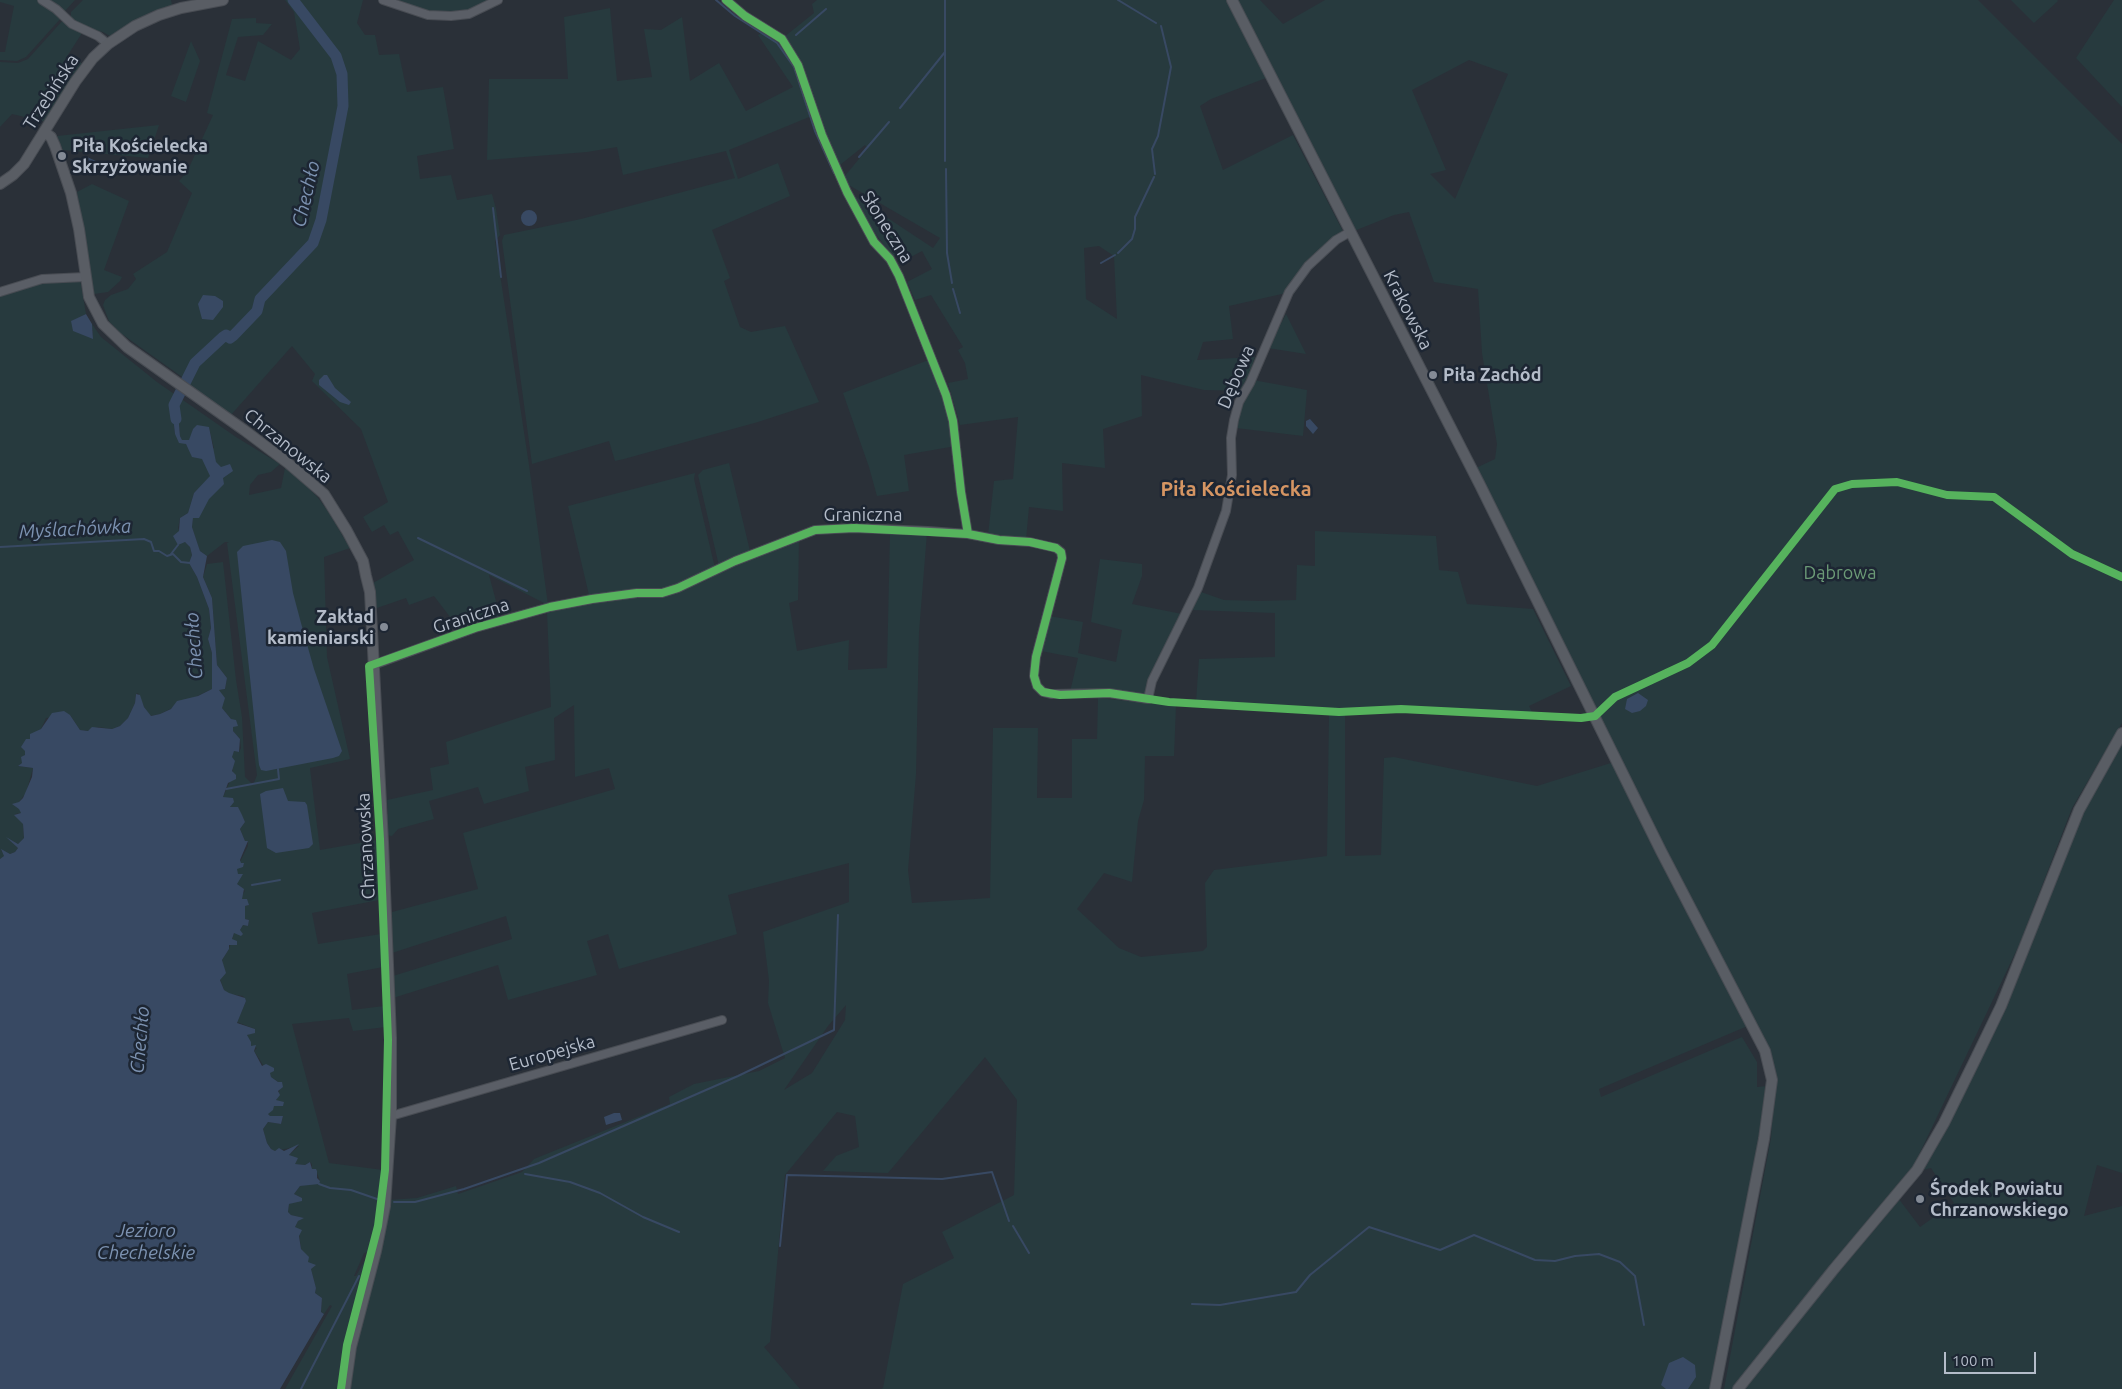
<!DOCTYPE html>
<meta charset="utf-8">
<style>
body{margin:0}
#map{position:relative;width:2122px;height:1389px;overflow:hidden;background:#2a3038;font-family:Ubuntu,sans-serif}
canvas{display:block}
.scale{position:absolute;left:1944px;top:1352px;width:92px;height:22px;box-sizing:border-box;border:2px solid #b4bcc9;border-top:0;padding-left:6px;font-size:15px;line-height:18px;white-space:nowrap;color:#b4bcc9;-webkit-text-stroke:4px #1d2633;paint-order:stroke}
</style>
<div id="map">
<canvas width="2122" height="1389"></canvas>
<div class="scale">100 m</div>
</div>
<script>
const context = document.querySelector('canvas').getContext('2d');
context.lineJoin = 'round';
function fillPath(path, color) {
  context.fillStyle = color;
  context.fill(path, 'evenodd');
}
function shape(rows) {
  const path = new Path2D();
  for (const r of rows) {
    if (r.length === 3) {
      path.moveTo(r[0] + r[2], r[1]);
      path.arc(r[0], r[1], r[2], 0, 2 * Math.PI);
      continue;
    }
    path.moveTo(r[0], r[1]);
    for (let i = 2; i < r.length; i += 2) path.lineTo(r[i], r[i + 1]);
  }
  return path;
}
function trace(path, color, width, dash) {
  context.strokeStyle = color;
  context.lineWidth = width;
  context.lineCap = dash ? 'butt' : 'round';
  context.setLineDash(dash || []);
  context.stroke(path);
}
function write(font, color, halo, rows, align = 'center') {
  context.font = font + ' Ubuntu,sans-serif';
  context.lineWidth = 5;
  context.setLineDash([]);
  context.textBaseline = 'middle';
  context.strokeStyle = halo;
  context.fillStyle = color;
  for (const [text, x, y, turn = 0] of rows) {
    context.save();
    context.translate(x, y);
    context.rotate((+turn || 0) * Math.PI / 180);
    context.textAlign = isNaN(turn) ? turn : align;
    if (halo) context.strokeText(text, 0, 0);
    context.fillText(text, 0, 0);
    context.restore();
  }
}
fillPath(shape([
 [0,0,38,0,62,17,26,57,17,61,0,60,0,52,5,52,14,6,0,2],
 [46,0,75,0,64,12],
 [83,0,171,0,172,5,151,12,110,36,103,32,84,28,74,28,82,33,66,58,76,64,78,61,83,64,46,122,12,114,0,127,0,62,18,63,28,59,64,19,73,20,71,17,71,12],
 [285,0,363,0,357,23,365,35,375,35,379,55,399,54,407,92,443,87,454,149,417,156,420,179,451,175,457,200,492,194,496,209,500,235,495,241,529,465,548,605,489,575,500,616,460,630,434,596,409,605,406,598,374,609,373,583,414,560,398,531,390,535,384,525,372,532,363,517,388,502,361,429,312,381,315,374,292,346,230,416,193,388,185,379,119,332,109,321,103,305,105,300,111,295,128,289,136,279,133,274,167,252,192,193,179,181,187,172,213,115,207,113,232,19,256,18,256,23,272,24,263,35,238,37,226,75,245,81,258,41,291,60,300,49,294,12],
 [392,0,492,0,466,12,451,14,428,12],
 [817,0,1228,0,1266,78,1211,99,1200,106,1223,170,1293,135,1347,239,1330,240,1305,265,1286,293,1229,306,1233,339,1203,342,1197,360,1255,357,1248,379,1307,390,1303,436,1236,428,1236,421,1247,391,1204,390,1141,375,1142,416,1103,429,1105,468,1062,463,1063,511,1029,507,1026,540,988,535,994,481,1013,479,1018,417,960,425,948,383,968,379,965,363,958,350,963,347,931,295,915,300,907,282,932,269,922,251,911,257,892,256,867,222,853,195,933,248,940,238,847,184,844,177,868,148,865,145,840,165,825,133,802,65,784,37,814,13,812,4],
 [1099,246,1114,256,1117,319,1086,299,1084,248],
 [1235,0,1260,0,1283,24,1325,0,1978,0,2122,144,2122,723,2072,808,2020,943,1914,1165,1732,1389,1724,1389,1771,1138,1775,1080,1685,890,1476,468,1495,459,1497,444,1482,353,1478,289,1434,282,1409,212,1394,215,1354,231],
 [1469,60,1508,74,1455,199,1430,174,1446,170,1412,90],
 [2011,0,2057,0,2058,1,2034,23],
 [2114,0,2122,0,2122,107,2076,58],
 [610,8,617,81,652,77,644,29,661,30,682,17,690,81,719,63,746,111,793,87,758,35,765,31,780,41,795,66,814,115,729,150,738,179,778,163,790,196,712,230,730,278,724,281,740,327,751,332,785,326,819,402,758,422,624,459,615,461,609,441,532,464,502,241,504,235,581,219,735,178,726,151,623,175,617,147,587,152,487,160,489,79,568,79,564,17],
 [191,41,200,61,186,102,171,96],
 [159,125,148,158,63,150,57,136],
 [92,184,129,201,104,270,122,277,120,281,108,292,94,294,77,192],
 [80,279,86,314,72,321,93,338,92,324,101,337,157,382,236,437,280,464,271,472,258,475,250,485,249,495,281,488,285,468,302,481,319,499,329,513,350,548,324,557,327,657,350,759,310,768,320,850,377,840,379,900,312,913,318,944,381,934,383,967,347,974,352,1010,384,1006,386,1027,353,1031,349,1018,292,1024,329,1163,383,1170,382,1197,371,1252,364,1253,354,1276,356,1276,365,1260,369,1259,346,1347,339,1389,285,1389,332,1306,330,1305,324,1314,321,1312,322,1298,315,1293,316,1288,311,1269,301,1249,299,1233,295,1227,298,1221,303,1218,291,1215,288,1212,289,1204,302,1198,294,1194,300,1186,320,1181,316,1170,312,1169,312,1164,310,1162,305,1165,295,1164,289,1155,299,1146,275,1151,271,1149,267,1143,263,1129,268,1122,281,1124,283,1116,270,1116,268,1114,276,1101,282,1082,278,1082,271,1077,254,1051,257,1048,251,1046,247,1035,255,1029,237,1022,246,1001,243,996,229,994,224,990,220,979,224,971,222,960,229,949,234,933,240,930,243,925,248,926,249,920,245,919,245,906,248,906,242,900,242,895,245,891,237,884,237,868,248,846,248,841,245,841,240,829,245,822,238,808,230,808,231,804,223,797,233,774,231,757,234,751,239,752,241,748,240,739,233,731,231,719,222,708,222,695,219,690,225,689,227,678,217,665,212,598,203,577,207,564,223,562,236,680,242,717,245,777,253,785,257,775,227,543,229,542,225,542,207,556,200,551,192,527,193,511,210,477,194,493,188,513,180,518,178,528,185,542,190,547,192,555,189,563,197,577,209,609,211,628,208,639,212,653,212,689,160,714,150,716,144,707,138,693,136,694,135,703,128,718,120,726,112,729,98,727,88,731,80,730,70,715,46,718,41,729,30,739,22,763,18,766,33,768,26,793,19,802,21,813,15,814,23,824,24,838,18,844,9,839,18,848,15,852,10,854,1,850,5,856,0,859,0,294,40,282],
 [174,406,178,412,180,436,182,440,189,440,192,436,193,429,209,428,214,448,189,449,186,444,175,434,172,408],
 [1286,314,1306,354,1268,348],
 [931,359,945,394,956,446,904,455,909,491,877,496,869,467,843,393],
 [729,463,750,551,719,566,698,475,703,470],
 [695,473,694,479,715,568,677,586,662,590,589,595,568,506],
 [1315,531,1436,536,1439,570,1458,572,1467,604,1533,609,1571,686,1529,706,1532,712,1401,706,1339,709,1196,702,1199,659,1275,657,1275,613,1192,610,1201,592,1224,600,1260,601,1296,600,1297,565,1315,566],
 [890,533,927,533,919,632,916,774,908,870,912,903,990,898,993,728,1038,728,1037,798,1072,798,1072,739,1097,739,1098,698,1176,706,1174,756,1145,756,1144,800,1138,821,1132,882,1104,873,1077,909,1119,948,1141,957,1203,951,1207,947,1205,883,1214,870,1327,856,1329,715,1345,715,1345,856,1381,855,1384,758,1394,757,1537,786,1614,762,1750,1025,1599,1089,1601,1097,1742,1037,1757,1062,1757,1087,1767,1086,1761,1139,1711,1389,881,1389,883,1388,903,1284,954,1258,942,1232,1014,1195,1017,1100,985,1057,888,1173,823,1171,836,1156,859,1147,855,1116,837,1112,785,1175,770,1342,764,1347,800,1389,347,1389,389,1200,417,1198,456,1186,458,1194,522,1172,534,1159,670,1104,669,1097,694,1084,759,1071,785,1058,768,1003,769,981,763,932,849,902,849,863,728,895,737,934,678,952,619,969,608,934,587,941,597,975,508,1000,498,965,393,998,393,976,512,939,506,916,392,953,392,912,478,889,463,833,615,789,609,768,575,777,574,705,554,718,555,760,525,767,529,791,484,804,478,787,429,801,434,819,398,829,392,836,386,835,385,815,388,814,387,800,433,790,430,768,449,764,446,742,551,707,547,611,593,602,679,591,705,581,737,563,799,537,798,600,789,603,797,651,849,640,848,670,887,668],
 [846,1005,845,1020,812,1073,784,1090,828,1026],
 [1100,559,1142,564,1142,576,1132,604,1182,614,1145,695,1070,692,1078,658,1041,651,1049,616,1083,622,1078,653,1116,662,1122,630,1091,622],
 [2122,743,2122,1173,2097,1165,2084,1216,2122,1206,2122,1389,1742,1389,1898,1198,1920,1227,1954,1203,1931,1168,1922,1170,2006,1008,2083,811]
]), '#273a3e');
fillPath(shape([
 [87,157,96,161,93,165,97,170,94,174,84,163,83,159],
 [529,218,8],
 [203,295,215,296,223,301,223,307,213,320,202,319,198,304],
 [86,314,92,324,93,339,73,331,71,321],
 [324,375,327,375,335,388,351,402,349,405,340,402,319,385,319,380],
 [174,405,178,412,180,436,182,440,189,440,193,429,197,425,209,427,216,462,221,467,230,464,233,471,223,478,224,484,209,499,199,518,193,518,192,527,200,551,207,556,203,577,212,598,217,665,227,678,225,689,219,690,225,698,222,708,231,719,236,720,238,726,233,727,233,731,240,739,239,752,234,751,232,757,235,761,232,771,236,775,236,779,228,783,223,797,233,798,234,802,230,807,238,807,242,815,245,822,240,829,245,841,248,841,240,860,241,863,244,863,243,867,237,869,238,874,243,874,237,884,244,889,242,899,247,899,249,905,245,906,245,919,249,920,248,926,243,925,240,930,243,934,241,936,234,933,232,939,237,941,237,945,229,945,229,949,222,960,226,973,220,980,224,990,229,993,245,998,246,1001,237,1023,255,1029,255,1033,247,1035,251,1042,251,1046,256,1045,254,1051,262,1066,266,1064,274,1068,274,1071,270,1073,271,1077,278,1082,282,1082,283,1087,278,1091,280,1095,276,1100,284,1102,283,1106,274,1106,273,1110,268,1114,270,1116,283,1116,281,1124,268,1122,263,1129,267,1143,271,1149,275,1151,279,1148,284,1151,299,1144,289,1155,298,1158,295,1164,305,1165,310,1162,312,1169,316,1169,317,1171,317,1178,320,1181,319,1184,300,1186,294,1194,302,1198,302,1201,289,1204,288,1212,291,1215,304,1218,298,1221,295,1227,302,1230,299,1236,301,1249,309,1257,308,1262,316,1265,311,1269,316,1288,315,1293,322,1298,321,1312,324,1314,280,1389,0,1389,0,859,4,856,1,849,10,854,15,852,18,848,6,837,18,844,24,838,23,824,14,815,21,813,19,809,12,804,19,802,23,798,32,777,33,768,18,766,22,763,21,757,25,755,25,751,21,747,26,739,30,739,30,734,41,729,52,713,64,711,70,715,80,730,88,731,92,727,112,729,120,726,128,718,135,703,136,694,140,695,144,707,151,716,160,714,171,709,177,701,198,696,212,689,212,653,208,639,211,628,209,609,197,577,189,563,192,555,190,547,185,542,178,545,173,536,179,531,180,518,188,513,194,493,210,476,202,459,192,457,186,444,179,443,175,434,172,408],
 [1310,419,1318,428,1313,434,1306,426,1306,421],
 [272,540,280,542,286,551,293,593,301,623,314,669,342,751,339,756,333,758,266,771,261,770,259,765,237,552,243,546],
 [1638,693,1648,700,1646,706,1640,711,1632,713,1625,709,1627,699],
 [283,788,288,801,305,802,307,805,313,844,309,848,276,853,267,848,260,794,266,791],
 [614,1113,620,1113,622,1120,606,1125,604,1117],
 [1683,1357,1695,1365,1696,1377,1688,1389,1666,1389,1661,1385,1669,1363]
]), '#384963');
trace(shape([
 [716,0,735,16,777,43,794,67,815,131,834,173],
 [945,0,945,161],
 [1118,0,1156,23],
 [796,35,826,9],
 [900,108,945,52],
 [859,157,889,122],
 [946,169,947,253,952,283],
 [1155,174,1152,149,1158,136,1171,67,1161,26],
 [493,208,501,277],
 [1118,253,1132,239,1135,229,1135,217,1154,177],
 [1101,263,1115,255],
 [953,289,960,313],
 [418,538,527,591],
 [0,547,144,539,151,542,154,551,159,551,167,556,173,554,181,562,190,563],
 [171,554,178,545],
 [226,789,279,779,278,769],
 [252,885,280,880],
 [525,1174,570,1182,600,1193,643,1217,679,1232],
 [319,1184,330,1188,351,1190,377,1199],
 [394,1202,415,1202,464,1189,539,1163,738,1076,834,1030,838,915],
 [1013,1226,1029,1253],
 [780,1246,787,1175,942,1179,992,1172,1009,1221],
 [1192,1304,1220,1305,1296,1292,1310,1275,1369,1227,1440,1250,1474,1235,1535,1260,1555,1261,1575,1256,1599,1254,1620,1262,1635,1276,1644,1325],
 [301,1389,359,1276]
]), '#384963', 2);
trace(shape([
 [176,419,174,405,195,363,223,337,226,335,230,338,234,335,257,311,260,299,313,243,321,220,343,106,342,74,336,56,293,0]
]), '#384963', 11);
const street = shape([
 [42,0,56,9,72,24,98,36,108,44],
 [383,0,428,15,451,16,469,14,498,0],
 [726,0,745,16,782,39,798,65,822,135,847,192,874,242,890,259,899,276,946,395,953,421,961,492,968,534],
 [0,292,42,279,85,277],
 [373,665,475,628,550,607,592,599,637,593,662,593,678,588,735,561,815,530,854,528,928,531,968,534,999,540,1030,542,1056,548,1061,552,1062,558,1036,657,1034,676,1037,686,1043,692,1051,694,1109,693,1148,699,1152,681,1198,588,1226,511,1232,475,1231,438,1234,420,1239,402,1250,383,1289,292,1308,266,1336,240,1350,232],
 [391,1116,722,1020]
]);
const secondary = shape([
 [1232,0,1480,485,1661,851,1765,1051,1772,1080,1764,1139,1715,1389],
 [44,132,51,137,55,146,71,193,79,229,89,297,103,324,127,347,244,430,288,463,324,494,347,531,363,561,366,576,370,592,383,842,391,1038,391,1116,385,1206,376,1251,351,1347,345,1389],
 [0,184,13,175,24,164,75,82,93,58,108,44,135,26,159,15,181,8,223,0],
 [1738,1389,1834,1269,1917,1170,1944,1123,1974,1062,2001,1006,2079,810,2122,733]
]);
trace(street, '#484c53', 10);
trace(secondary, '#484c53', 12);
trace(street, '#5a5e66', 8);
trace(secondary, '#595d64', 10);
trace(shape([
 [726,0,745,16,782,39,798,65,822,135,847,192,874,242,890,259,899,276,946,395,953,421,961,492,968,534],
 [341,1389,347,1345,378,1226,385,1170,388,1040,380,839,369,666,475,628,550,607,592,599,637,593,662,593,678,588,735,561,815,530,854,528,968,534,999,540,1030,542,1056,548,1061,552,1062,558,1036,657,1034,676,1037,686,1043,692,1060,695,1109,693,1169,702,1339,712,1401,709,1581,718,1595,716,1615,697,1688,663,1712,645,1835,489,1852,484,1897,482,1947,495,1994,497,2072,554,2122,577]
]), '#56b35d', 8);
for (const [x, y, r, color] of [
 [62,156,5,"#848b96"],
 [1433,375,5,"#848b96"],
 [384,627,5,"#848b96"],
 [1920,1199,5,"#848b96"]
]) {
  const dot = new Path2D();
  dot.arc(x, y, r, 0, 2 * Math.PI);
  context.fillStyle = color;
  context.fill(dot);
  trace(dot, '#1d2633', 2);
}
write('18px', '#b4bcc9', '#1d2633', [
 ["Trzebińska",51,92,-57],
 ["Słoneczna",887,227,58],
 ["Krakowska",1408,310,63],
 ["Dębowa",1236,377,-67],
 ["Chrzanowska",288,446,39],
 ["Graniczna",863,515],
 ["Graniczna",471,616,-18],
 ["Chrzanowska",366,846,-93],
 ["Europejska",552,1053,-16]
]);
write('bold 18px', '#b4bcc9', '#1d2633', [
 ["Piła Kościelecka",72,146],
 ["Skrzyżowanie",72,167],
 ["Piła Zachód",1443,375],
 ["Zakład",374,617,"right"],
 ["kamieniarski",374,638,"right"],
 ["Środek Powiatu",1930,1189],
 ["Chrzanowskiego",1930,1210]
], 'left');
write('18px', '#6b9a76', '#1d2633', [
 ["Dąbrowa",1840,573]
]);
write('italic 19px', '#7c92b1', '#1d2633', [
 ["Chechło",306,194,-77],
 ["Myślachówka",75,529,-3],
 ["Chechło",194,646,-94],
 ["Chechło",140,1040,-85],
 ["Jezioro",146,1231],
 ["Chechelskie",146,1253]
]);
write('bold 20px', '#d59563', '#1d2633', [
 ["Piła Kościelecka",1236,489]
]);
</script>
